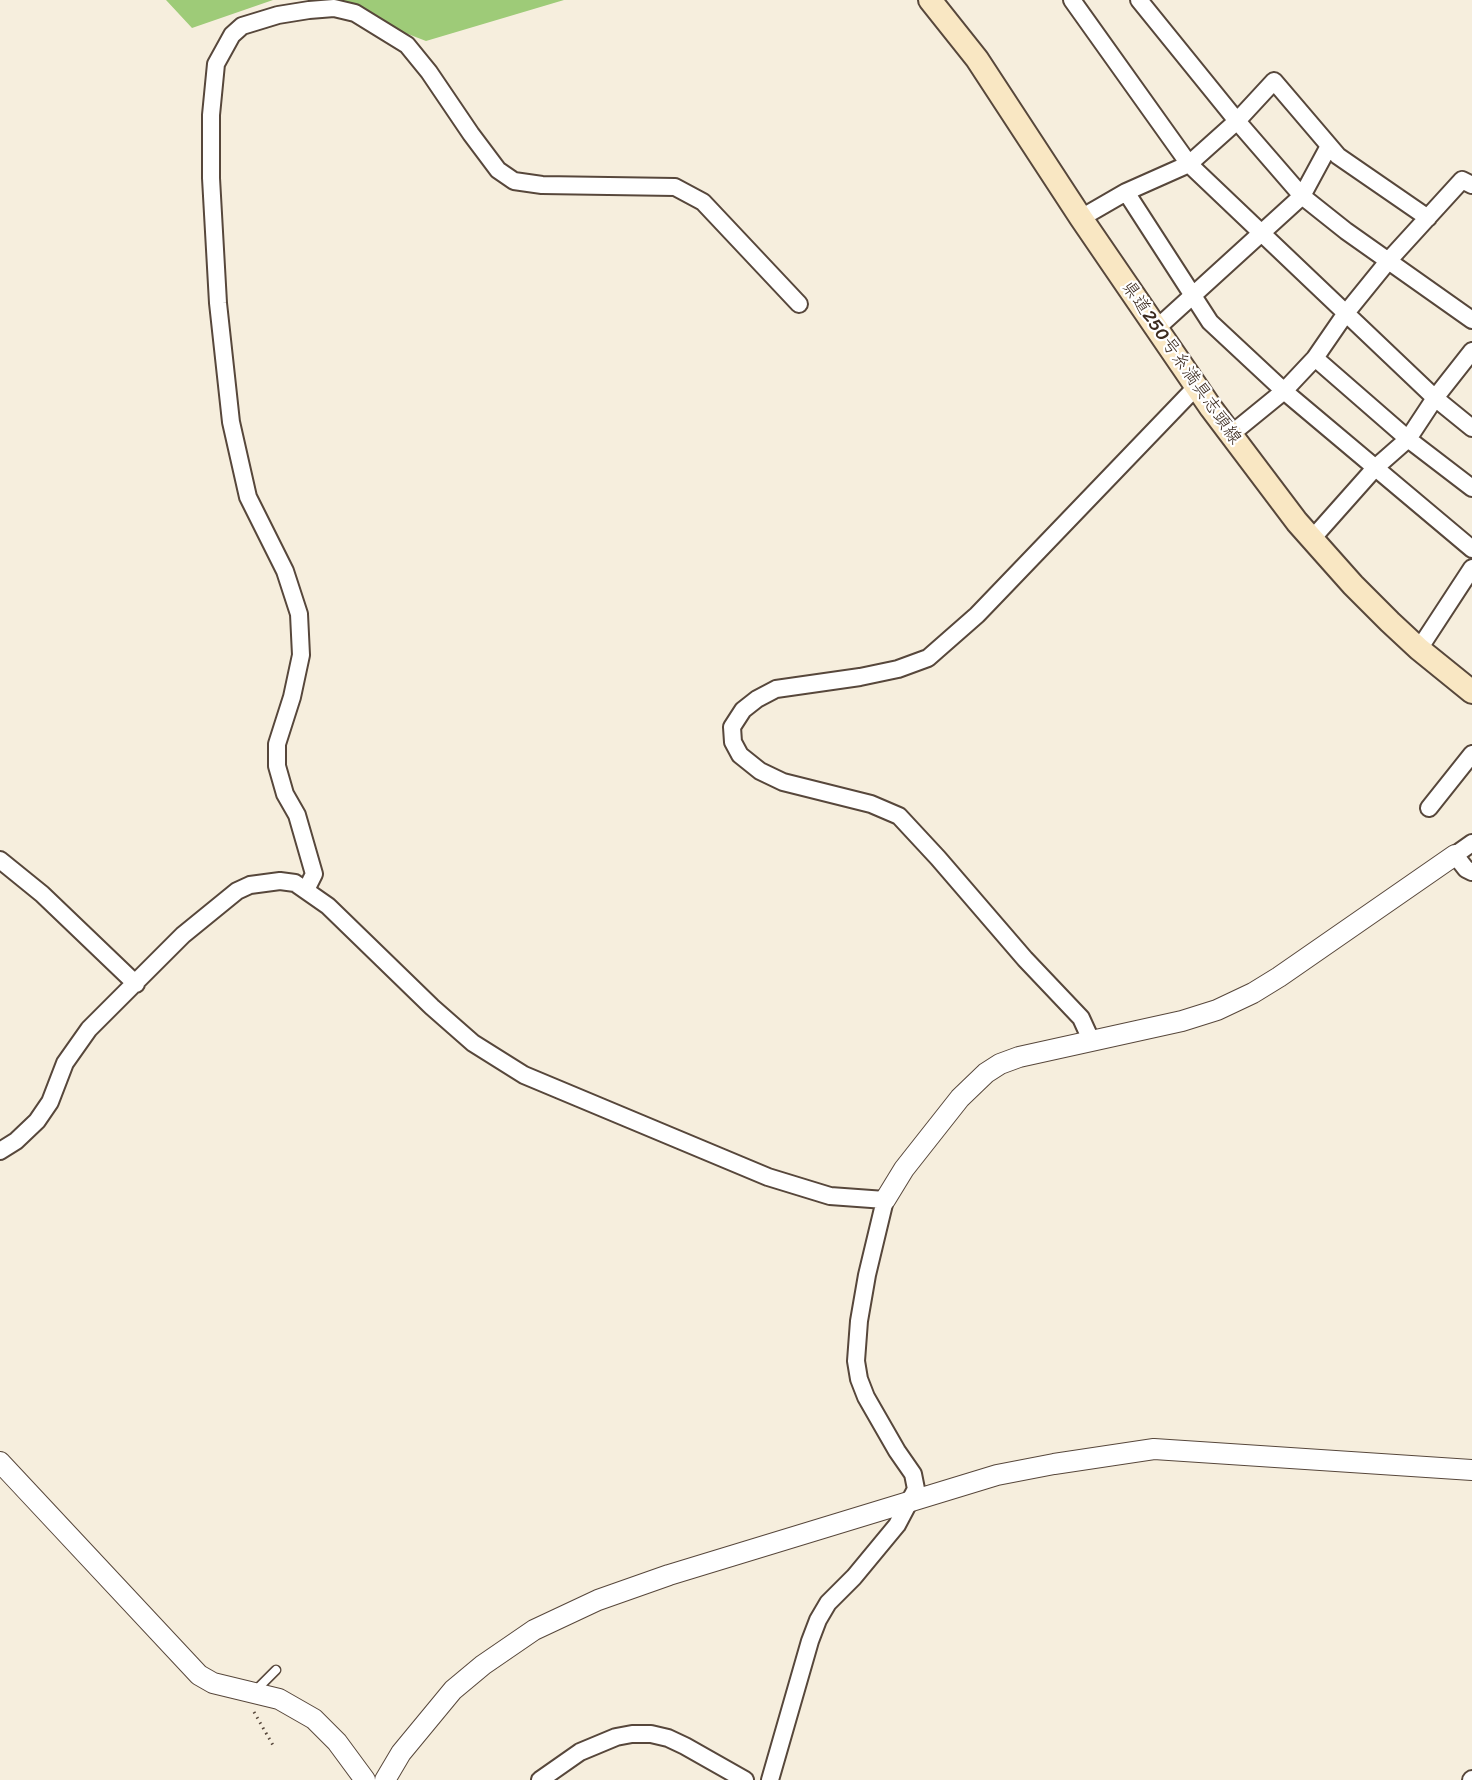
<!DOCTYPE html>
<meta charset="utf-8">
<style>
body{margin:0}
canvas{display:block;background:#f6eedd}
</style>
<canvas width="1472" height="1780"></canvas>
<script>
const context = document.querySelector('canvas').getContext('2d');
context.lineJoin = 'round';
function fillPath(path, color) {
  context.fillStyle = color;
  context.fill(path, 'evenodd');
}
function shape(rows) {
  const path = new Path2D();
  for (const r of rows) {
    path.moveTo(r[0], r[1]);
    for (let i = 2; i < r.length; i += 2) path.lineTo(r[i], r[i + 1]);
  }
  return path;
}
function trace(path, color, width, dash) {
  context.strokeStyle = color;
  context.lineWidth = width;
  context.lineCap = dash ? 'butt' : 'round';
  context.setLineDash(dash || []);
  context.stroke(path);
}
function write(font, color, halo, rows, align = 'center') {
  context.font = font + ' Sriracha,"Klee One",sans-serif';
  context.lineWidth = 4.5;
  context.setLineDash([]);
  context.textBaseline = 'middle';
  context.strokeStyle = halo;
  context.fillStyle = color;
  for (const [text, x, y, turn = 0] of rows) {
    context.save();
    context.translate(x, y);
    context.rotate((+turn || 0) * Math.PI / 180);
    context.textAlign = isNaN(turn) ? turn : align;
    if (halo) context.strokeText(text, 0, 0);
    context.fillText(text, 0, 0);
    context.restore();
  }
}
fillPath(shape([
 [166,0,273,0,192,28],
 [320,0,564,0,426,41]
]), '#9ecb78');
const service = shape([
 [256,1690,276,1670]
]);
const minor = shape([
 [1072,0,1189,164,1435,398,1472,428],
 [1139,0,1237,121,1302,196,1346,231,1472,320],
 [1126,192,1210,322,1284,391,1472,549],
 [1081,218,1126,192,1189,164,1237,121,1274,81,1338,156,1428,218],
 [1157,328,1302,196,1329,146],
 [1315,358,1408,439,1472,488],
 [1230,435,1284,391,1315,358,1346,313,1389,260,1462,180,1472,185],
 [1311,540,1375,468,1408,439,1435,398,1472,351],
 [1419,649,1472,568],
 [1429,808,1472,754],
 [1472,843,1455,855,1466,869,1472,872],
 [0,860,42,894,136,984],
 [306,890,314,874,297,815,285,794,277,766,277,744,292,697,301,655,299,614,285,571,248,497,231,422,218,303,211,178,211,115,216,64,232,35,242,26,278,15,309,10,334,8,355,13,407,45,429,72,471,134,498,170,514,181,542,185,675,187,703,202,799,304],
 [1091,1040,1081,1018,1025,959,938,858,899,816,871,804,783,782,760,771,740,755,733,742,732,727,743,710,757,699,776,689,860,677,898,669,928,658,977,615,1196,387],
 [0,1151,16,1141,37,1121,50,1102,65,1063,89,1029,183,935,237,891,250,885,280,881,295,883,328,906,432,1007,473,1043,524,1075,768,1177,830,1196,885,1200,867,1275,859,1321,856,1361,859,1379,866,1397,897,1451,913,1474,916,1489,897,1525,854,1577,828,1603,818,1620,810,1641,770,1780],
 [540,1780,580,1752,616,1737,632,1734,651,1734,668,1738,685,1746,745,1780],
 [1471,1780,1472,1779]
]);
const tertiary = shape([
 [885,1200,904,1169,960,1098,986,1073,1000,1064,1019,1057,1182,1021,1217,1010,1253,993,1279,977,1455,855],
 [0,1462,199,1675,213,1683,279,1699,314,1719,337,1742,365,1780],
 [385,1780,401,1753,453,1690,483,1665,534,1630,598,1600,669,1575,997,1475,1054,1464,1154,1449,1472,1470]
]);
const secondary = shape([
 [930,0,977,59,1081,218,1211,408,1297,522,1353,585,1390,622,1419,649,1472,692]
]);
trace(service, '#57473b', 11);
trace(minor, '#57473b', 20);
trace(tertiary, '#57473b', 22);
trace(secondary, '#57473b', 26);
trace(shape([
 [254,1712,274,1747]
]), '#57473b', 3, [1.5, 4.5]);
trace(service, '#fff', 8);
trace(minor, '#fff', 16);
trace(tertiary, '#fff', 20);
trace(secondary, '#f9e7c3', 22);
write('18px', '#3b2a1e', '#fff', [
 ["県道250号糸満具志頭線",1181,363,55]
]);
</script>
